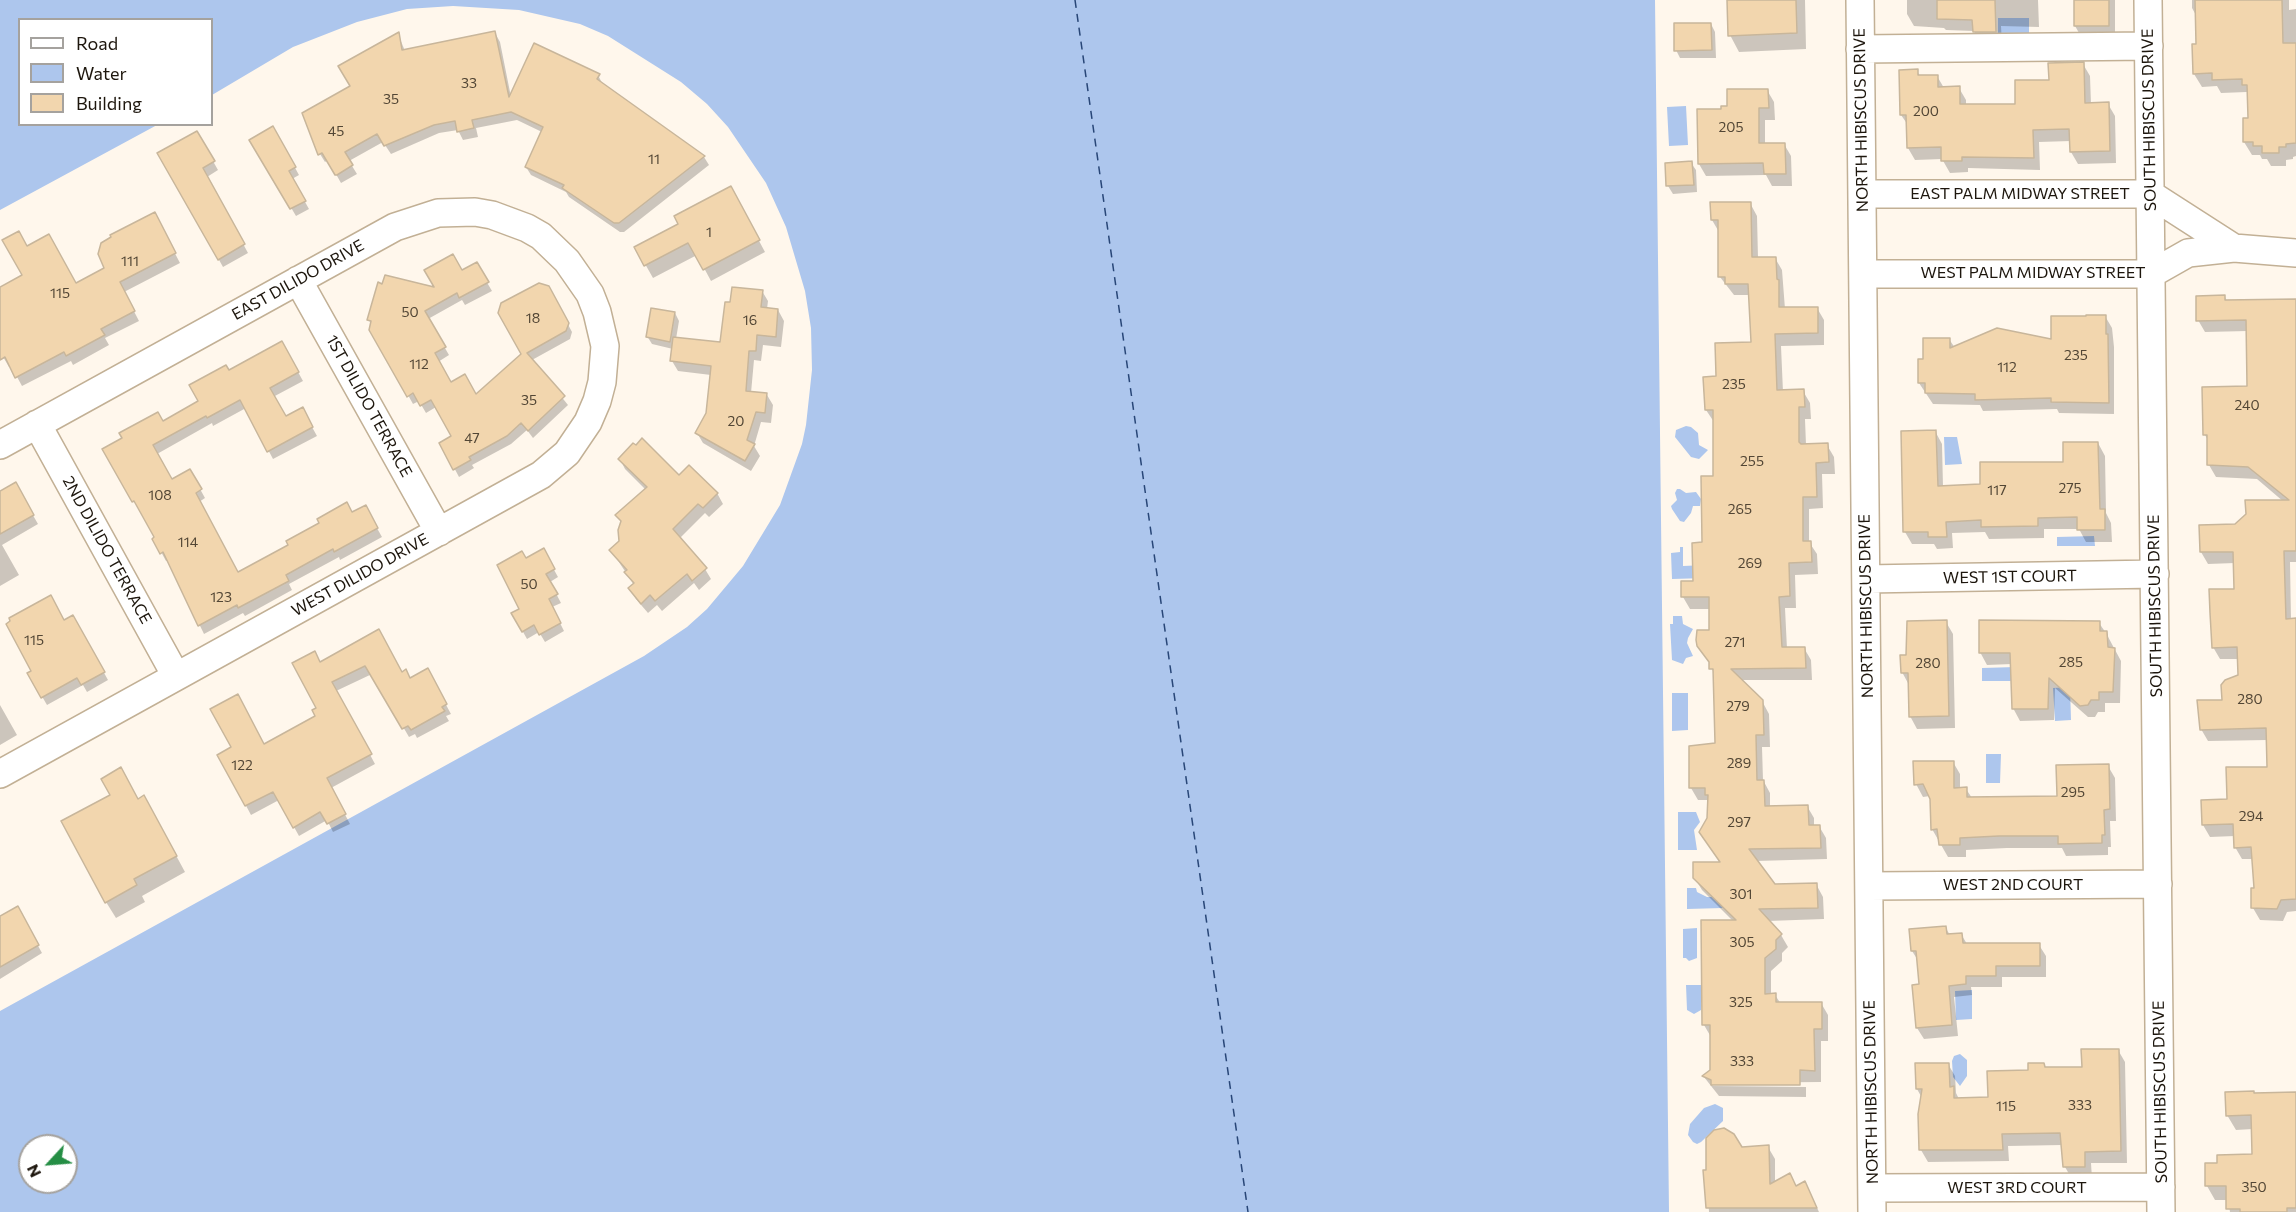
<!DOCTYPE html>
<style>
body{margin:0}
#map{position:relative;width:2296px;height:1212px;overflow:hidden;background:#fff7ec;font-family:Commissioner,sans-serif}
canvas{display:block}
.legend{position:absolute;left:18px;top:18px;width:195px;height:108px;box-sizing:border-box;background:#fff;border:2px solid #a5a29e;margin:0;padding:8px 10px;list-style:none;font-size:18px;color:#1d160d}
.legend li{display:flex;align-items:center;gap:12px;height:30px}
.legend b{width:30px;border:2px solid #a5a29e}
.north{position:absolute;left:18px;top:1134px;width:60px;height:60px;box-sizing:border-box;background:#fff;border:2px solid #a5a29e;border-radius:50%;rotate:244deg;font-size:16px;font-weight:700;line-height:24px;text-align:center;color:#1d160d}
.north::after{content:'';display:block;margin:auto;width:21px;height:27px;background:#258e45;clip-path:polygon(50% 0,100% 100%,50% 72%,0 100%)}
</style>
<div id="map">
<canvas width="2296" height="1212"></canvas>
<ul class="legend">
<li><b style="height:8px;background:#fff"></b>Road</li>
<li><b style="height:16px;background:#adc6ed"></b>Water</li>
<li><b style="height:16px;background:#f2d6ae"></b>Building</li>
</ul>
<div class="north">N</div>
</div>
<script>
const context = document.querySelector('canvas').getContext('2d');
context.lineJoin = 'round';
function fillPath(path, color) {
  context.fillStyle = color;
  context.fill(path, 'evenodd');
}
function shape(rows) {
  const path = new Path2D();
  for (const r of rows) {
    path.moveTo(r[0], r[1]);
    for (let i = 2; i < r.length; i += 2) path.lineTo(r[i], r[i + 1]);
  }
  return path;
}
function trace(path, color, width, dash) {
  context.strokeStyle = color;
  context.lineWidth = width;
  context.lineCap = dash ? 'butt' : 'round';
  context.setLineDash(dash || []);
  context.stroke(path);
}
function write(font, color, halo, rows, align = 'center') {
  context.font = font + ' Commissioner,sans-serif';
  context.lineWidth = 5;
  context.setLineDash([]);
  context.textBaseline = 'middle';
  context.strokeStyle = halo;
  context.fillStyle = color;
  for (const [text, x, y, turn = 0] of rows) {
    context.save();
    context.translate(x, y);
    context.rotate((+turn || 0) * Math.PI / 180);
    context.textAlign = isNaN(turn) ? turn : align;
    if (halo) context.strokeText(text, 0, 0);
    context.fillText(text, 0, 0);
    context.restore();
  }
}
fillPath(shape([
 [0,0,1655,0,1669,1212,0,1212,0,1011,644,656,687,627,707,609,743,566,780,505,802,444,806,425,812,370,811,328,805,291,786,227,766,183,728,127,707,104,681,82,608,36,580,24,519,10,453,6,407,9,357,22,311,40,293,47,212,95,212,20,20,20,20,124,157,125,0,210],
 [30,1146,66,1146,66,1182,30,1182],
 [1998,18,2029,18,2029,33,1998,33],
 [1686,106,1688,145,1669,146,1667,107],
 [1686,426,1691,427,1698,433,1699,445,1708,450,1699,459,1691,457,1675,437,1676,430],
 [1944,437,1957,437,1962,464,1945,465],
 [1677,489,1680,489,1686,493,1696,492,1701,499,1700,506,1693,506,1691,513,1684,522,1680,521,1672,509,1671,506,1677,500,1675,493],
 [2094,536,2095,546,2057,546,2057,537],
 [1680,547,1683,547,1683,566,1706,565,1706,578,1672,579,1671,553,1680,552],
 [1673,616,1682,616,1683,624,1693,629,1688,638,1687,643,1693,656,1686,658,1683,664,1672,660,1670,624,1673,624],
 [2016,667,2016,681,1982,681,1982,668],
 [2070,687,2071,720,2055,721,2053,688],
 [1672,693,1688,693,1688,730,1672,731],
 [1986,754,2001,754,2000,783,1986,783],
 [1678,812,1696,812,1700,822,1694,830,1697,850,1678,850],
 [1687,888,1696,888,1697,892,1707,897,1722,897,1723,908,1687,909],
 [1697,928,1697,958,1689,961,1686,958,1683,958,1683,929],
 [1686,985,1701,985,1701,1010,1694,1014,1687,1010],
 [1972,990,1972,1019,1956,1020,1955,991],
 [1960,1054,1967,1060,1967,1076,1960,1086,1953,1077,1952,1061,1954,1056],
 [1715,1104,1723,1108,1723,1121,1701,1142,1697,1144,1693,1142,1688,1135,1690,1124,1704,1108]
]), '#adc6ed');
fillPath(shape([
 [1728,0,1805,0,1806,49,1739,52,1730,35],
 [1907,0,2038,0,2039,27,2001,26,2002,44,1981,44,1974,31,1946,30,1944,28,1914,26,1907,14],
 [2075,0,2115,0,2115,38,2082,38,2075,26],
 [2192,0,2289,0,2289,10,2296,9,2296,156,2293,157,2293,159,2286,160,2286,166,2271,166,2267,159,2262,159,2260,155,2252,155,2244,142,2249,119,2247,92,2221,93,2217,86,2202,87,2194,74,2198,46,2197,17,2192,8],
 [1711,24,1715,32,1716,58,1680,58,1676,50],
 [495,33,500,42,511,97,598,75,603,85,704,157,709,165,624,232,620,232,569,197,566,192,531,175,526,167,542,132,517,120,476,128,478,137,463,140,458,130,439,133,391,154,383,142,349,161,357,174,341,183,328,160,325,162,320,154,352,87,398,34,405,51],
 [2083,64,2090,76,2091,104,2108,104,2115,116,2116,163,2078,164,2071,152,2071,141,2039,142,2040,170,1968,168,1968,172,1950,173,1942,159,1915,160,1908,148,1908,125,1901,115,1917,71,1920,76,1937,76,1944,88,1959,88,1966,100,1966,106,2017,105,2050,82],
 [1767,90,1774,102,1775,120,1765,120,1765,144,1784,144,1791,156,1792,186,1772,186,1766,175,1706,176,1699,164,1723,110],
 [273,128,299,175,292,179,309,209,296,216,251,140],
 [197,133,218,170,207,177,248,253,223,267,159,153],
 [1691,163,1696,170,1697,192,1673,194,1668,186],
 [737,200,765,252,711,281,697,255,653,278,636,248],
 [1750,203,1757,216,1758,258,1775,258,1782,270,1785,309,1817,308,1824,320,1824,345,1781,346,1783,392,1803,391,1810,403,1811,419,1805,419,1806,445,1827,445,1834,457,1835,474,1822,474,1823,508,1809,509,1809,542,1817,554,1818,574,1795,575,1796,608,1785,608,1787,649,1804,648,1811,660,1812,680,1741,680,1762,701,1769,714,1770,747,1762,747,1763,780,1770,793,1770,807,1807,806,1814,818,1814,826,1819,826,1826,838,1827,859,1756,861,1775,885,1816,884,1823,897,1824,919,1768,921,1781,935,1788,947,1782,953,1782,961,1771,971,1771,995,1775,995,1781,1004,1821,1003,1828,1015,1828,1041,1821,1041,1821,1082,1715,1083,1712,1086,1806,1087,1806,1097,1719,1096,1704,1077,1712,1071,1711,1037,1704,1025,1733,921,1702,890,1694,877,1721,864,1700,832,1709,819,1709,800,1698,800,1691,788,1716,744,1715,676,1710,664,1699,646,1710,632,1710,609,1690,609,1683,597,1694,582,1704,544,1715,478,1714,422,1706,410,1718,378,1752,344,1750,295,1734,295,1720,277,1719,232,1712,220],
 [159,223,180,263,124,292,139,321,105,338,109,345,73,365,71,361,22,386,11,366,9,367,2,355,0,357,0,288,24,276,27,248,76,285,106,269],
 [476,264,492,291,465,305,462,300,428,319,449,355,438,362,450,384,476,396,522,355,548,287,572,332,570,339,532,360,568,405,533,438,527,430,511,444,472,465,474,468,459,477,441,443,453,437,436,407,426,413,419,401,413,404,371,329,372,325,368,319,437,289],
 [762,291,768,301,767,309,778,310,784,321,781,347,763,345,761,361,754,360,751,393,767,395,773,405,771,423,761,422,754,446,760,456,751,471,703,443,697,433,707,414,711,375,678,371,672,361,673,349,652,344,647,336,675,313,679,321,676,339,722,343,731,304],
 [2225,297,2227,301,2296,300,2296,562,2290,562,2291,620,2296,620,2296,911,2287,912,2283,921,2260,920,2253,908,2255,890,2254,859,2242,859,2235,847,2235,836,2210,837,2203,825,2268,769,2268,740,2208,741,2201,729,2224,702,2240,676,2239,659,2220,659,2213,647,2235,590,2235,563,2208,564,2201,552,2201,526,2236,525,2284,502,2257,479,2216,477,2209,465,2209,442,2205,435,2203,389,2249,387,2248,331,2205,332,2198,320],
 [2105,316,2112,328,2114,347,2114,414,2059,413,2057,409,1983,411,1980,405,1933,404,1919,383,1919,361,1924,361,1949,339,1955,348,2053,340],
 [282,343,303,381,273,397,285,418,302,409,317,436,273,459,246,408,213,426,212,423,157,454,171,481,190,471,205,498,199,502,238,574,365,507,382,537,340,560,339,557,289,584,292,590,245,616,243,613,204,634,168,560,166,561,154,539,156,538,104,449,163,423,200,402,229,372],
 [1935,431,1942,444,1943,487,1982,486,2064,463,2098,443,2105,456,2106,513,2111,523,2112,542,2086,542,2079,529,2044,529,2044,538,1989,539,1985,532,1952,533,1953,548,1937,549,1934,544,1912,544,1905,532,1902,432],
 [620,459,679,477,717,493,723,504,709,517,705,513,679,539,705,569,711,579,699,590,694,583,662,611,657,605,648,613,636,599,630,589,634,585,611,550,621,541,622,523,617,515,646,490,625,469],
 [15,484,38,524,2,545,19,575,0,586,0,493],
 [543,550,558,577,550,582,561,603,552,607,564,631,545,642,539,632,527,639,513,614,521,610],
 [73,617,108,680,87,692,83,685,47,705,29,674,33,671,64,622],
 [1946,622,1953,634,1955,728,1917,729,1910,716,1909,685,1902,672,1908,657],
 [2099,623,2106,633,2121,661,2120,703,2105,703,2105,712,2098,712,2095,717,2088,717,2055,688,2054,720,2020,721,2013,708,2012,664,1987,665,1980,652],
 [378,631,402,673,410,680,427,670,451,714,446,716,449,721,417,738,415,734,409,737,372,674,336,691,375,764,331,788,350,824,333,832,327,820,299,836,279,800,251,815,219,755,264,746,317,716,320,664],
 [0,705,17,735,0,745],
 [1953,762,1960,774,1960,789,1966,789,1972,798,2058,797,2108,766,2115,778,2116,821,2110,821,2111,847,2108,847,2108,855,2066,856,2062,848,2007,848,1966,850,1966,857,1948,857,1932,829,1930,796,1923,797,1916,784],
 [138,800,153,813,185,872,142,896,145,902,116,918,106,902],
 [17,908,42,953,0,979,0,918],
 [1945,927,1950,935,1961,934,1967,944,2039,945,2046,956,2046,977,2002,977,2002,987,1971,987,1972,995,1954,997,1958,1036,1924,1039,1917,1028,1921,986,1919,962,1912,951],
 [2118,1050,2125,1062,2127,1163,2091,1163,2092,1179,2072,1179,2065,1167,2062,1145,2008,1146,2009,1161,1928,1162,1921,1150,1922,1098,1917,1089,1948,1064,1955,1076,1956,1093,1959,1099,1989,1098,2044,1064,2046,1068,2083,1068],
 [2296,1093,2296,1212,2230,1212,2228,1200,2215,1200,2207,1186,2218,1164,2253,1156,2253,1129,2236,1130,2227,1115],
 [1768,1147,1775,1159,1775,1183,1796,1187,1805,1183,1819,1212,1709,1212,1708,1196,1741,1148]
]), '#0003');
trace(shape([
 [1075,0,1248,1212]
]), '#284677', 1.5, [8, 6]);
const building = shape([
 [1727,0,1796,0,1797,33,1728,36,1727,0],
 [1937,0,1995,0,1996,32,1973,32,1972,20,1937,19,1937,0],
 [2074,0,2109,0,2109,26,2074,26,2074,0],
 [2195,0,2282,0,2283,43,2296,43,2296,143,2286,144,2286,147,2279,147,2279,153,2262,153,2262,146,2253,146,2253,142,2243,142,2243,118,2248,118,2247,85,2242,85,2242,79,2212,80,2212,73,2193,74,2192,44,2196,44,2195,0],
 [1674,23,1711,23,1712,50,1674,51,1674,23],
 [495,31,509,97,534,43,600,74,597,79,705,156,619,223,614,223,562,188,564,185,525,167,543,127,511,112,472,120,474,128,457,132,455,121,434,125,384,146,377,134,345,152,353,165,337,175,335,175,322,153,318,155,302,113,350,86,338,66,399,32,402,50,495,31],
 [2084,62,2085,103,2109,102,2110,151,2070,152,2069,129,2033,130,2034,158,1962,157,1962,161,1941,161,1941,147,1907,148,1906,115,1900,115,1899,70,1918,69,1918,75,1938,75,1938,87,1960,86,1960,104,2015,104,2015,80,2049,80,2048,63,2084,62],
 [1727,89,1768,89,1769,108,1759,108,1759,143,1785,143,1786,174,1764,174,1763,163,1698,164,1697,109,1721,109,1721,106,1727,106,1727,89],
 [273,126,296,167,289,171,306,201,290,209,249,140,273,126],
 [197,131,215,161,203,168,245,244,218,260,157,153,197,131],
 [1692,161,1694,185,1666,186,1665,163,1692,161],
 [731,186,760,240,703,270,688,243,644,266,634,247,678,224,674,216,731,186],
 [1710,202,1751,202,1752,257,1776,257,1777,279,1779,280,1779,307,1818,307,1818,333,1775,334,1777,390,1804,389,1805,407,1799,407,1799,442,1801,444,1828,443,1829,462,1816,463,1817,497,1803,497,1803,541,1811,541,1812,562,1789,563,1790,596,1779,597,1782,647,1805,647,1806,668,1731,669,1763,700,1764,735,1756,735,1757,780,1764,780,1765,806,1808,805,1809,825,1820,825,1821,848,1749,849,1775,884,1817,883,1818,908,1759,909,1782,934,1776,940,1776,949,1765,958,1765,994,1776,993,1776,1002,1822,1002,1822,1029,1814,1029,1815,1071,1800,1070,1800,1085,1711,1085,1711,1080,1702,1076,1710,1070,1710,1025,1702,1025,1701,920,1736,920,1693,878,1693,862,1720,862,1699,832,1707,818,1708,795,1705,795,1705,788,1689,788,1689,746,1715,743,1713,669,1709,669,1709,662,1697,646,1696,640,1697,630,1709,630,1709,597,1681,597,1681,581,1693,581,1692,543,1702,542,1701,476,1713,476,1713,410,1705,410,1703,377,1716,376,1715,343,1751,342,1748,284,1725,284,1725,277,1718,277,1718,220,1711,220,1710,202],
 [155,212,176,253,120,282,135,311,101,329,105,335,66,356,64,352,15,378,5,357,0,360,0,287,22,275,2,240,19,231,27,246,49,234,76,283,104,268,98,254,101,243,111,237,110,235,155,212],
 [453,254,462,270,477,262,489,282,459,298,457,293,425,311,446,347,435,353,451,382,465,374,476,394,521,354,498,313,501,303,539,283,549,286,569,323,566,331,527,353,565,396,528,431,521,423,507,436,469,457,471,460,453,470,439,443,451,436,431,400,420,406,413,393,407,397,369,330,371,321,367,320,378,282,382,284,385,275,434,287,424,270,453,254],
 [732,287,763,290,761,307,778,309,776,337,757,335,756,351,749,351,746,391,767,393,765,413,756,412,747,440,755,444,745,461,695,433,706,413,711,366,670,361,673,337,720,342,725,302,730,302,732,287],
 [2225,295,2225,300,2296,299,2296,551,2284,551,2286,619,2296,618,2296,899,2281,900,2277,909,2251,908,2251,888,2254,888,2251,847,2234,848,2233,824,2202,825,2201,800,2227,799,2226,767,2267,767,2266,728,2200,730,2197,700,2222,700,2221,685,2225,680,2238,675,2237,647,2212,648,2210,613,2209,589,2234,589,2233,552,2200,552,2199,525,2235,524,2246,514,2245,500,2289,500,2248,467,2207,465,2207,435,2203,435,2202,387,2247,386,2246,320,2196,321,2196,296,2225,295],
 [651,308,675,312,670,342,646,337,651,308],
 [2086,315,2106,315,2106,334,2108,334,2109,403,2051,402,2051,398,1975,400,1975,394,1925,393,1925,383,1918,383,1918,359,1923,359,1923,338,1950,338,1950,348,1997,328,2051,339,2051,316,2086,316,2086,315],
 [282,341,299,372,270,388,286,416,303,407,313,427,267,452,240,400,207,418,206,416,153,445,172,479,190,469,202,489,196,493,238,572,288,545,286,541,319,523,317,519,347,502,352,512,366,505,378,528,334,552,333,549,286,575,289,581,238,608,237,605,198,626,163,552,160,554,152,539,154,537,134,501,132,502,102,449,122,438,119,433,158,412,163,421,198,401,189,385,226,365,229,370,282,341],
 [1936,430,1938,486,1980,484,1980,462,2063,462,2063,442,2098,442,2100,509,2105,509,2105,530,2077,530,2077,517,2038,518,2038,526,1981,527,1981,520,1946,522,1947,537,1928,537,1928,532,1903,532,1901,431,1936,430],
 [642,438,679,475,689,465,718,493,703,508,698,504,673,529,707,568,692,581,687,574,655,601,650,595,641,604,628,588,634,583,624,572,627,570,609,550,619,541,618,530,621,521,615,515,647,487,618,459,633,443,636,445,642,438],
 [16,482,34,515,0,534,0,491,16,482],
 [544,548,555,569,546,574,558,594,549,599,561,623,539,635,534,625,522,632,511,613,519,609,497,565,522,551,526,558,544,548],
 [51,595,64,620,73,615,105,672,81,685,77,678,41,698,27,673,31,671,6,624,10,621,9,618,51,595],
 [1947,620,1949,716,1909,717,1908,673,1901,673,1900,655,1906,655,1907,621,1947,620],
 [1979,620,2100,621,2100,631,2107,631,2108,647,2115,648,2113,692,2099,692,2099,700,2091,700,2088,705,2080,706,2049,678,2048,709,2012,709,2010,653,1979,653,1979,620],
 [379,629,402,672,406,669,410,678,428,668,447,704,442,707,445,711,411,730,408,726,402,729,365,666,332,682,372,754,327,778,346,814,327,824,320,812,293,828,273,792,245,806,217,755,231,747,210,709,238,694,264,744,315,716,312,710,316,708,292,663,315,651,320,662,379,629],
 [1913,761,1954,761,1954,788,1967,787,1967,797,2057,796,2056,765,2109,764,2110,809,2104,810,2105,835,2102,835,2102,843,2058,844,2058,836,1999,836,1960,838,1960,845,1939,845,1937,829,1931,830,1930,799,1923,784,1914,785,1913,761],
 [121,767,138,799,144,795,177,856,134,879,137,885,105,903,61,821,110,795,101,779,121,767],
 [18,906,39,945,0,967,0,916,18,906],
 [1946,926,1947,934,1962,933,1963,943,2040,943,2040,966,1996,966,1996,976,1966,976,1966,984,1949,986,1952,1025,1916,1028,1912,985,1919,984,1916,951,1911,951,1909,929,1946,926],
 [2081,1049,2119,1049,2121,1151,2085,1152,2085,1167,2063,1167,2060,1133,2002,1134,2003,1150,1919,1150,1918,1114,1922,1089,1916,1089,1915,1063,1949,1063,1950,1087,1954,1086,1954,1098,1988,1097,1987,1071,2028,1070,2028,1063,2044,1063,2045,1067,2082,1067,2081,1049],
 [2254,1091,2254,1093,2296,1092,2296,1208,2287,1208,2287,1212,2240,1212,2240,1209,2226,1209,2226,1186,2205,1186,2205,1163,2217,1163,2217,1155,2252,1154,2251,1115,2226,1116,2225,1092,2254,1091],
 [1724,1128,1734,1134,1742,1147,1769,1145,1770,1184,1790,1173,1796,1186,1805,1181,1817,1208,1706,1208,1703,1170,1706,1170,1706,1138,1714,1130,1724,1128]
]);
fillPath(building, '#f2d6ae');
trace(building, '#c8b69b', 1.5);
const minor = shape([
 [1860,0,1872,1212],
 [2148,0,2161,1212],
 [1860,49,2149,46],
 [1862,194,2150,194,2234,248],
 [1863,274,2151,274,2188,253,2234,248,2296,253],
 [298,280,439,532],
 [37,424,176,676],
 [0,445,395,227,438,213,475,212,492,215,527,228,541,236,567,261,590,294,597,312,605,346,602,382,597,401,588,422,567,453,541,475,0,774],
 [1866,579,2155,574],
 [1869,886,2158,884],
 [1872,1188,2161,1187]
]);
trace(minor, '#c2b095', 30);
trace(minor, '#fff', 27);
write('14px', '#524635', null, [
 ["33",469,83],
 ["35",391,99],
 ["200",1926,111],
 ["205",1731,127],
 ["45",336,131],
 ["11",654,159],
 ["1",709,232],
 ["111",130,261],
 ["115",60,293],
 ["50",410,312],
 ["18",533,318],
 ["16",750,320],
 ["235",2076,355],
 ["112",419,364],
 ["112",2007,367],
 ["235",1734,384],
 ["35",529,400],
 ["240",2247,405],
 ["20",736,421],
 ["47",472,438],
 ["255",1752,461],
 ["275",2070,488],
 ["117",1997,490],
 ["108",160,495],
 ["265",1740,509],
 ["114",188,542],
 ["269",1750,563],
 ["50",529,584],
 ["123",221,597],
 ["115",34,640],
 ["271",1735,642],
 ["285",2071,662],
 ["280",1928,663],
 ["280",2250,699],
 ["279",1738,706],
 ["289",1739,763],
 ["122",242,765],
 ["295",2073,792],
 ["294",2251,816],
 ["297",1739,822],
 ["301",1741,894],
 ["305",1742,942],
 ["325",1741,1002],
 ["333",1742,1061],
 ["333",2080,1105],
 ["115",2006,1106],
 ["350",2254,1187]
]);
write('16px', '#1d160d', '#fff', [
 ["NORTH HIBISCUS DRIVE",1861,120,-91],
 ["SOUTH HIBISCUS DRIVE",2149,120,-91],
 ["EAST PALM MIDWAY STREET",2020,194],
 ["WEST PALM MIDWAY STREET",2033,273],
 ["EAST DILIDO DRIVE",298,280,-29],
 ["1ST DILIDO TERRACE",369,406,61],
 ["2ND DILIDO TERRACE",107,550,61],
 ["WEST DILIDO DRIVE",360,575,-29],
 ["WEST 1ST COURT",2010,577,-1],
 ["NORTH HIBISCUS DRIVE",1866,606,-91],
 ["SOUTH HIBISCUS DRIVE",2155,606,-91],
 ["WEST 2ND COURT",2013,885],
 ["NORTH HIBISCUS DRIVE",1871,1092,-91],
 ["SOUTH HIBISCUS DRIVE",2160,1092,-91],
 ["WEST 3RD COURT",2017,1188]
]);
</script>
